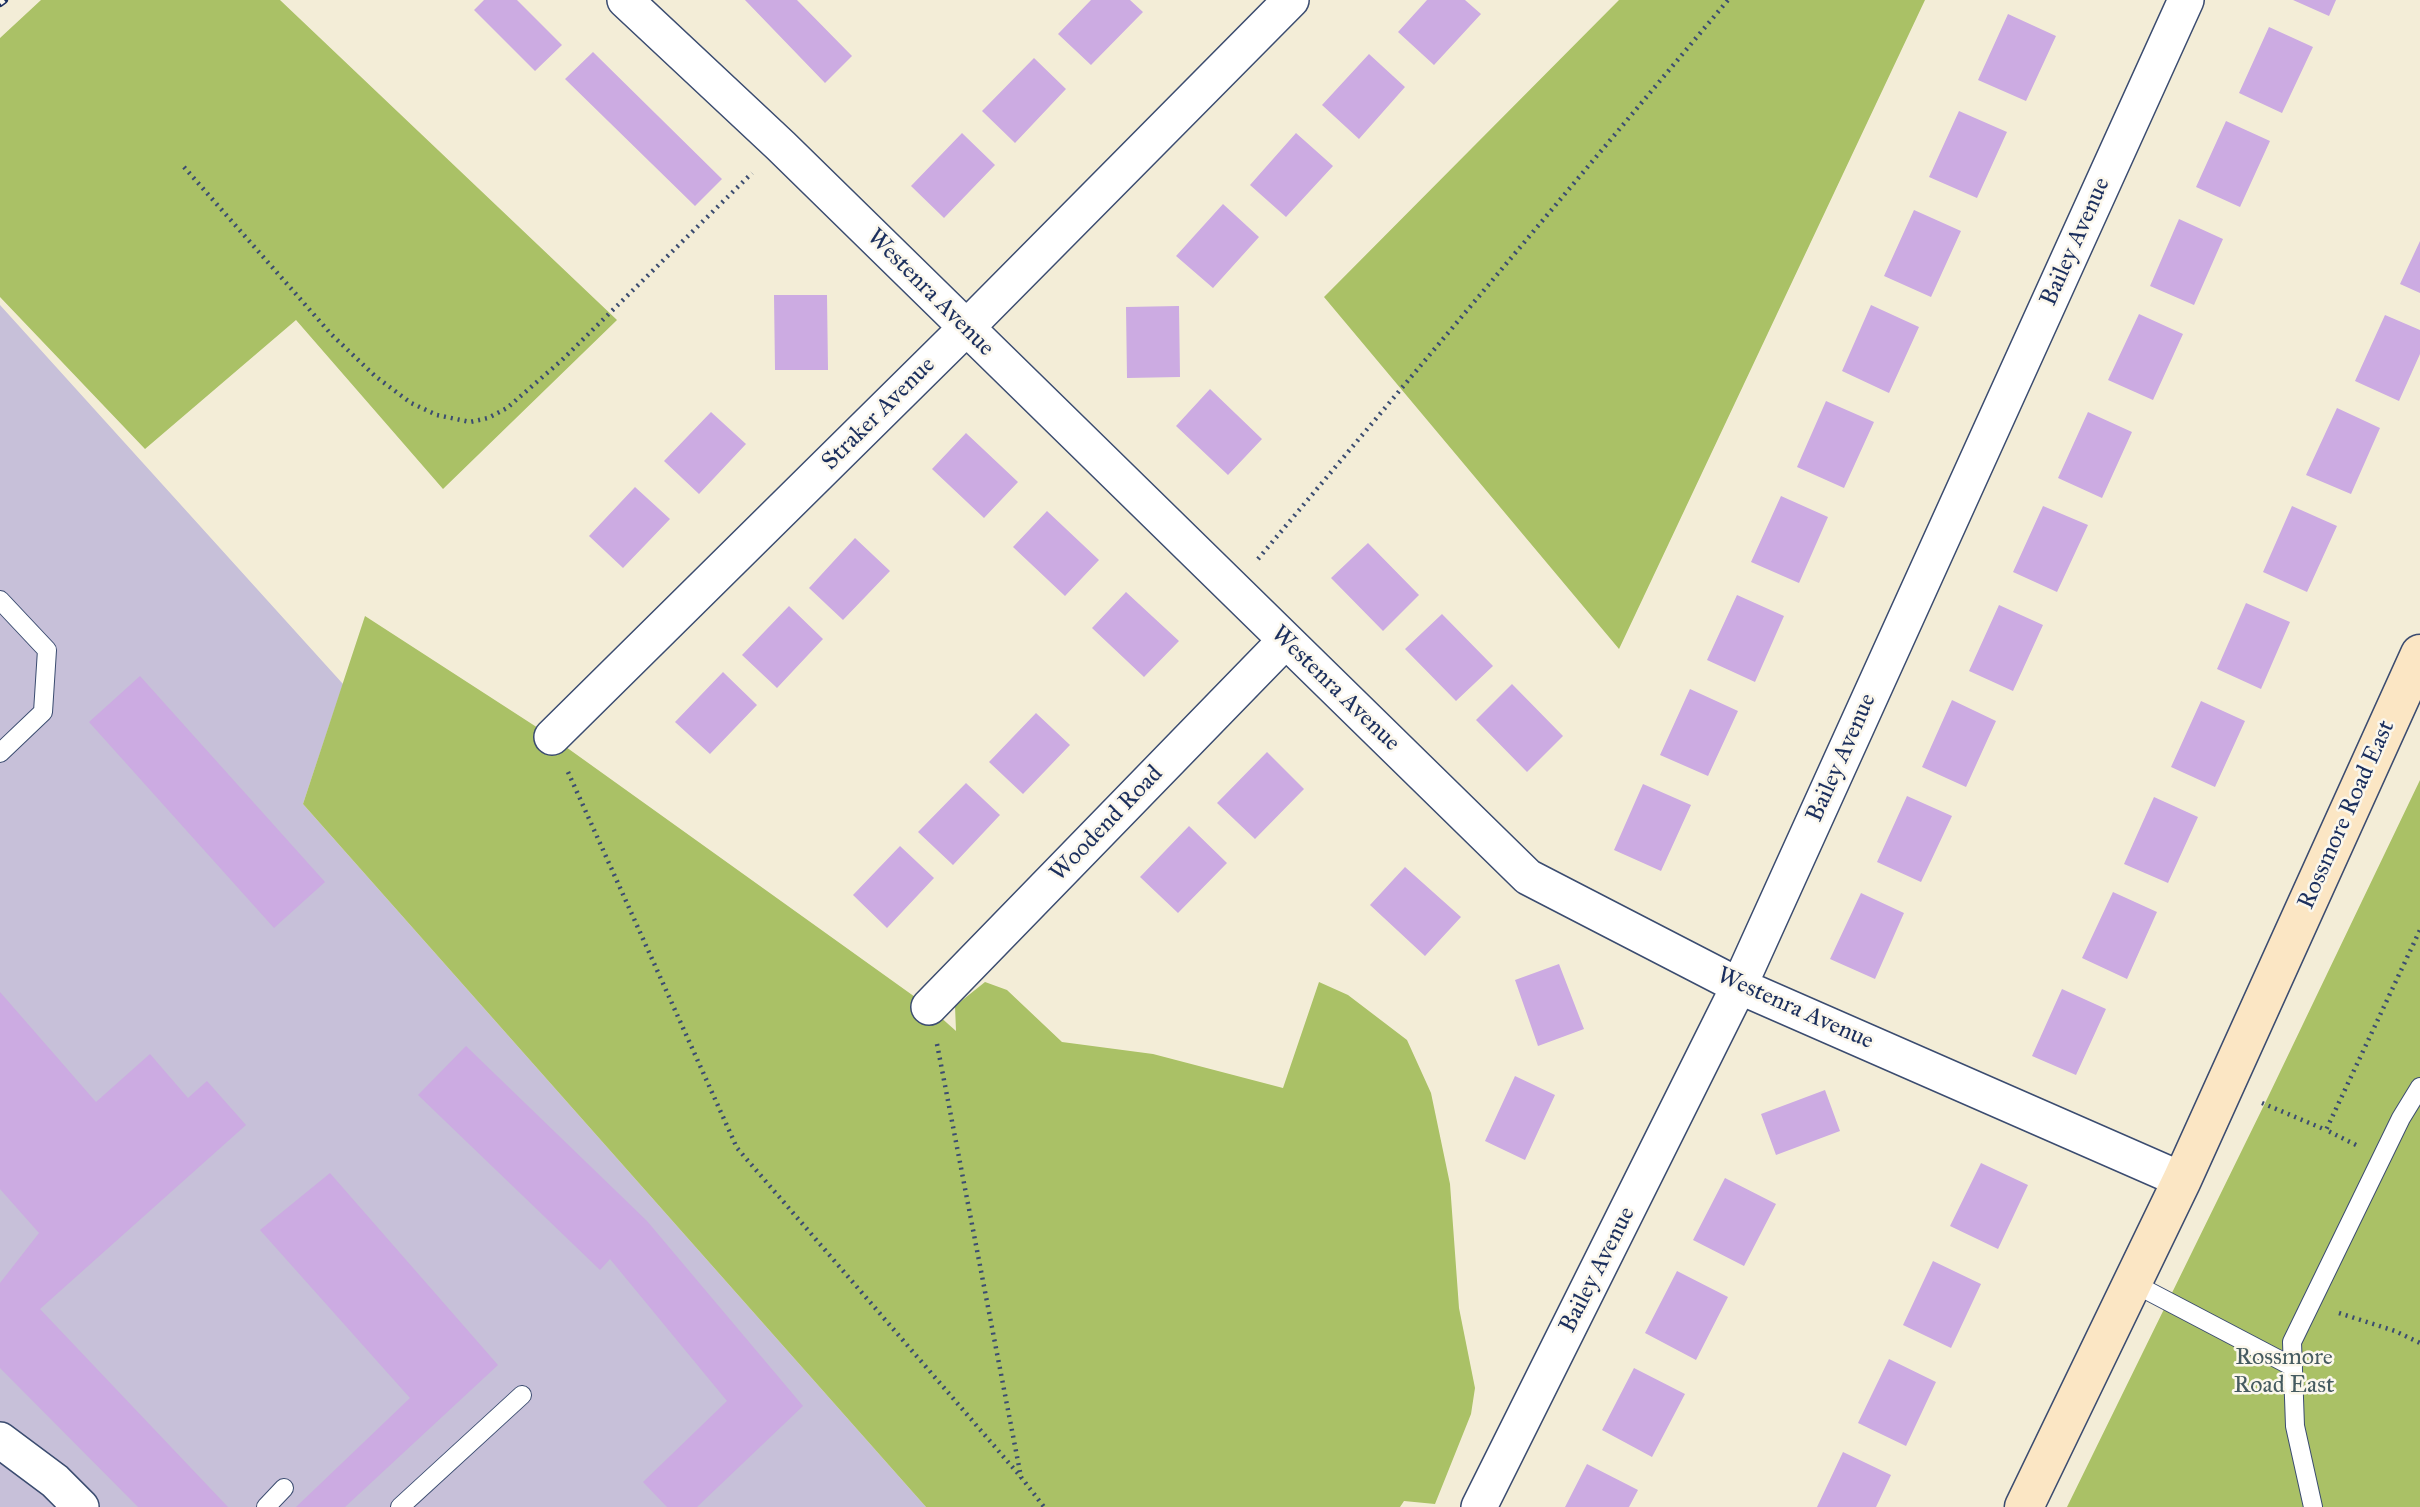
<!DOCTYPE html>
<style>
body{margin:0}
canvas{display:block;background:#f3edd7}
</style>
<canvas width="2420" height="1507"></canvas>
<script>
const context = document.querySelector('canvas').getContext('2d');
context.lineJoin = 'round';
function fillPath(path, color) {
  context.fillStyle = color;
  context.fill(path, 'evenodd');
}
function shape(rows) {
  const path = new Path2D();
  for (const r of rows) {
    path.moveTo(r[0], r[1]);
    for (let i = 2; i < r.length; i += 2) path.lineTo(r[i], r[i + 1]);
  }
  return path;
}
function trace(path, color, width, dash) {
  context.strokeStyle = color;
  context.lineWidth = width;
  context.lineCap = dash ? 'butt' : 'round';
  context.setLineDash(dash || []);
  context.stroke(path);
}
function write(font, color, halo, rows, align = 'center') {
  context.font = font + ' "IM FELL Great Primer",serif';
  context.lineWidth = 5;
  context.setLineDash([]);
  context.textBaseline = 'middle';
  context.strokeStyle = halo;
  context.fillStyle = color;
  for (const [text, x, y, turn = 0] of rows) {
    context.save();
    context.translate(x, y);
    context.rotate((+turn || 0) * Math.PI / 180);
    context.textAlign = isNaN(turn) ? turn : align;
    if (halo) context.strokeText(text, 0, 0);
    context.fillText(text, 0, 0);
    context.restore();
  }
}
fillPath(shape([
 [0,305,343,684,303,804,926,1507,0,1507]
]), '#c7c0d9');
fillPath(shape([
 [41,0,280,0,617,320,443,489,296,320,145,449,0,297,0,38],
 [1619,0,1925,0,1619,649,1324,297],
 [365,616,552,737,929,1007,956,1031,955,1006,985,982,1007,990,1062,1042,1153,1054,1283,1088,1319,982,1348,995,1407,1040,1431,1093,1450,1184,1459,1308,1475,1388,1471,1414,1435,1504,1404,1501,1400,1507,926,1507,303,804],
 [2420,780,2420,1507,2067,1507,2268,1097]
]), '#aac166');
fillPath(shape([
 [484,0,517,0,562,45,535,71,474,10],
 [745,0,797,0,852,56,825,83],
 [1091,0,1130,0,1143,12,1091,65,1058,34],
 [1427,0,1465,0,1481,14,1434,65,1398,32],
 [2293,0,2336,0,2329,16],
 [2008,14,2056,36,2026,101,1978,80],
 [2269,27,2313,47,2282,113,2239,93],
 [593,52,722,179,695,206,565,79],
 [1369,54,1405,87,1359,139,1322,105],
 [1034,58,1066,89,1015,143,982,111],
 [1959,111,2007,132,1977,198,1929,177],
 [2226,121,2270,141,2240,207,2196,187],
 [962,133,995,165,944,218,911,186],
 [1296,133,1333,166,1286,217,1250,185],
 [1223,204,1259,237,1213,288,1176,256],
 [1914,210,1961,231,1931,297,1884,276],
 [2179,219,2223,239,2194,305,2150,286],
 [2420,241,2420,293,2400,284],
 [774,295,827,295,828,370,775,370],
 [1871,305,1919,327,1889,393,1842,371],
 [1179,306,1180,377,1127,378,1126,307],
 [2139,314,2183,334,2153,400,2108,380],
 [2385,315,2420,330,2420,354,2399,401,2355,381],
 [1210,389,1262,439,1228,475,1176,426],
 [1826,401,1874,422,1844,488,1797,467],
 [2337,408,2380,428,2351,494,2306,475],
 [711,412,746,444,699,494,664,461],
 [2088,412,2132,432,2102,498,2058,478],
 [966,433,1018,482,984,518,932,469],
 [635,487,670,519,623,568,589,536],
 [1781,496,1828,517,1799,583,1751,562],
 [2043,506,2088,525,2057,592,2013,572],
 [2292,506,2337,526,2307,592,2263,572],
 [1047,511,1099,560,1065,596,1013,547],
 [855,538,890,571,843,620,809,588],
 [1368,543,1419,595,1383,631,1331,578],
 [1126,592,1179,641,1144,677,1092,628],
 [1737,595,1784,616,1755,682,1707,660],
 [2246,603,2290,622,2261,689,2217,669],
 [1999,605,2043,625,2013,691,1969,671],
 [789,606,823,639,777,688,742,655],
 [1442,614,1493,666,1456,701,1405,649],
 [723,672,757,705,710,754,675,722],
 [140,676,325,882,274,928,89,722],
 [1512,684,1563,736,1527,772,1476,720],
 [1690,689,1738,711,1708,776,1660,755],
 [1952,700,1996,721,1966,787,1922,767],
 [2201,701,2245,721,2215,787,2171,767],
 [1036,713,1070,745,1023,794,989,762],
 [1267,752,1304,789,1255,839,1217,803],
 [966,783,1000,815,953,865,918,832],
 [1643,784,1691,805,1661,871,1614,850],
 [1907,796,1952,816,1921,882,1877,862],
 [2154,797,2198,817,2168,883,2124,864],
 [1189,826,1227,863,1178,913,1140,877],
 [900,846,934,878,887,928,853,895],
 [1405,867,1461,917,1425,956,1370,905],
 [2113,892,2157,912,2127,979,2082,958],
 [1861,893,1904,913,1875,979,1830,959],
 [1559,964,1584,1029,1538,1046,1515,980],
 [2062,989,2106,1009,2076,1075,2032,1056],
 [0,992,96,1102,150,1054,188,1098,207,1081,246,1125,40,1309,228,1507,138,1507,0,1368,0,1283,39,1233,0,1189],
 [466,1046,647,1221,803,1406,697,1507,667,1507,643,1482,727,1401,610,1259,600,1270,418,1095],
 [1515,1076,1555,1095,1525,1160,1485,1141],
 [1825,1090,1840,1131,1776,1155,1761,1114],
 [1981,1163,2028,1185,1998,1249,1950,1226],
 [330,1173,498,1365,345,1507,296,1507,410,1398,260,1230],
 [1725,1178,1776,1204,1744,1266,1693,1240],
 [1933,1261,1981,1284,1951,1348,1903,1325],
 [1677,1271,1728,1297,1696,1360,1645,1333],
 [1889,1359,1936,1382,1906,1446,1858,1423],
 [1634,1368,1685,1394,1652,1457,1602,1430],
 [1843,1452,1891,1475,1876,1507,1817,1507],
 [1587,1464,1638,1490,1629,1507,1565,1507]
]), '#ccabe2');
const lane = shape([
 [0,600,47,650,43,712,0,753],
 [2131,1282,2293,1367],
 [266,1507,284,1488],
 [400,1507,522,1395],
 [2313,1507,2295,1426,2292,1342,2401,1118,2420,1087]
]);
const street = shape([
 [625,0,781,146,1528,877,1739,986,2182,1180],
 [552,737,965,329,1291,0],
 [929,1007,1285,641],
 [0,1440,55,1481,81,1507],
 [1479,1507,1739,986,2186,0]
]);
const secondary = shape([
 [2024,1507,2182,1180,2420,654]
]);
trace(lane, '#3b4c70', 20);
trace(street, '#3b4c70', 38);
trace(secondary, '#3b4c70', 41);
trace(shape([
 [184,167,331,334,375,376,411,403,437,415,470,422,488,418,507,408,562,360,752,173],
 [1258,559,1728,0],
 [568,772,737,1148,1021,1477],
 [937,1044,1021,1477,1044,1507],
 [2262,1103,2326,1130],
 [2356,1145,2326,1130,2420,930],
 [2339,1313,2395,1331,2420,1343]
]), '#3b4c70', 4.5, [2, 5]);
trace(lane, '#fff', 18);
trace(street, '#fff', 35);
trace(secondary, '#fbe6c4', 38);
const rail = shape([
 [0,3,4,0]
]);
trace(rail, '#1b2f5e', 8);
trace(rail, '#fbf7ec', 5, [16]);
write('24px', '#1b2f5e', '#fbf7ec', [
 ["Bailey Avenue",2076,242,-66],
 ["Westenra Avenue",930,293,45],
 ["Straker Avenue",879,414,-45],
 ["Westenra Avenue",1335,689,44],
 ["Bailey Avenue",1842,758,-66],
 ["Rossmore Road East",2347,815,-66],
 ["Woodend Road",1107,824,-46],
 ["Westenra Avenue",1795,1009,24],
 ["Bailey Avenue",1598,1270,-63]
]);
write('24px', '#465b60', '#fbf7ec', [
 ["Rossmore",2284,1358],
 ["Road East",2284,1386]
]);
</script>
